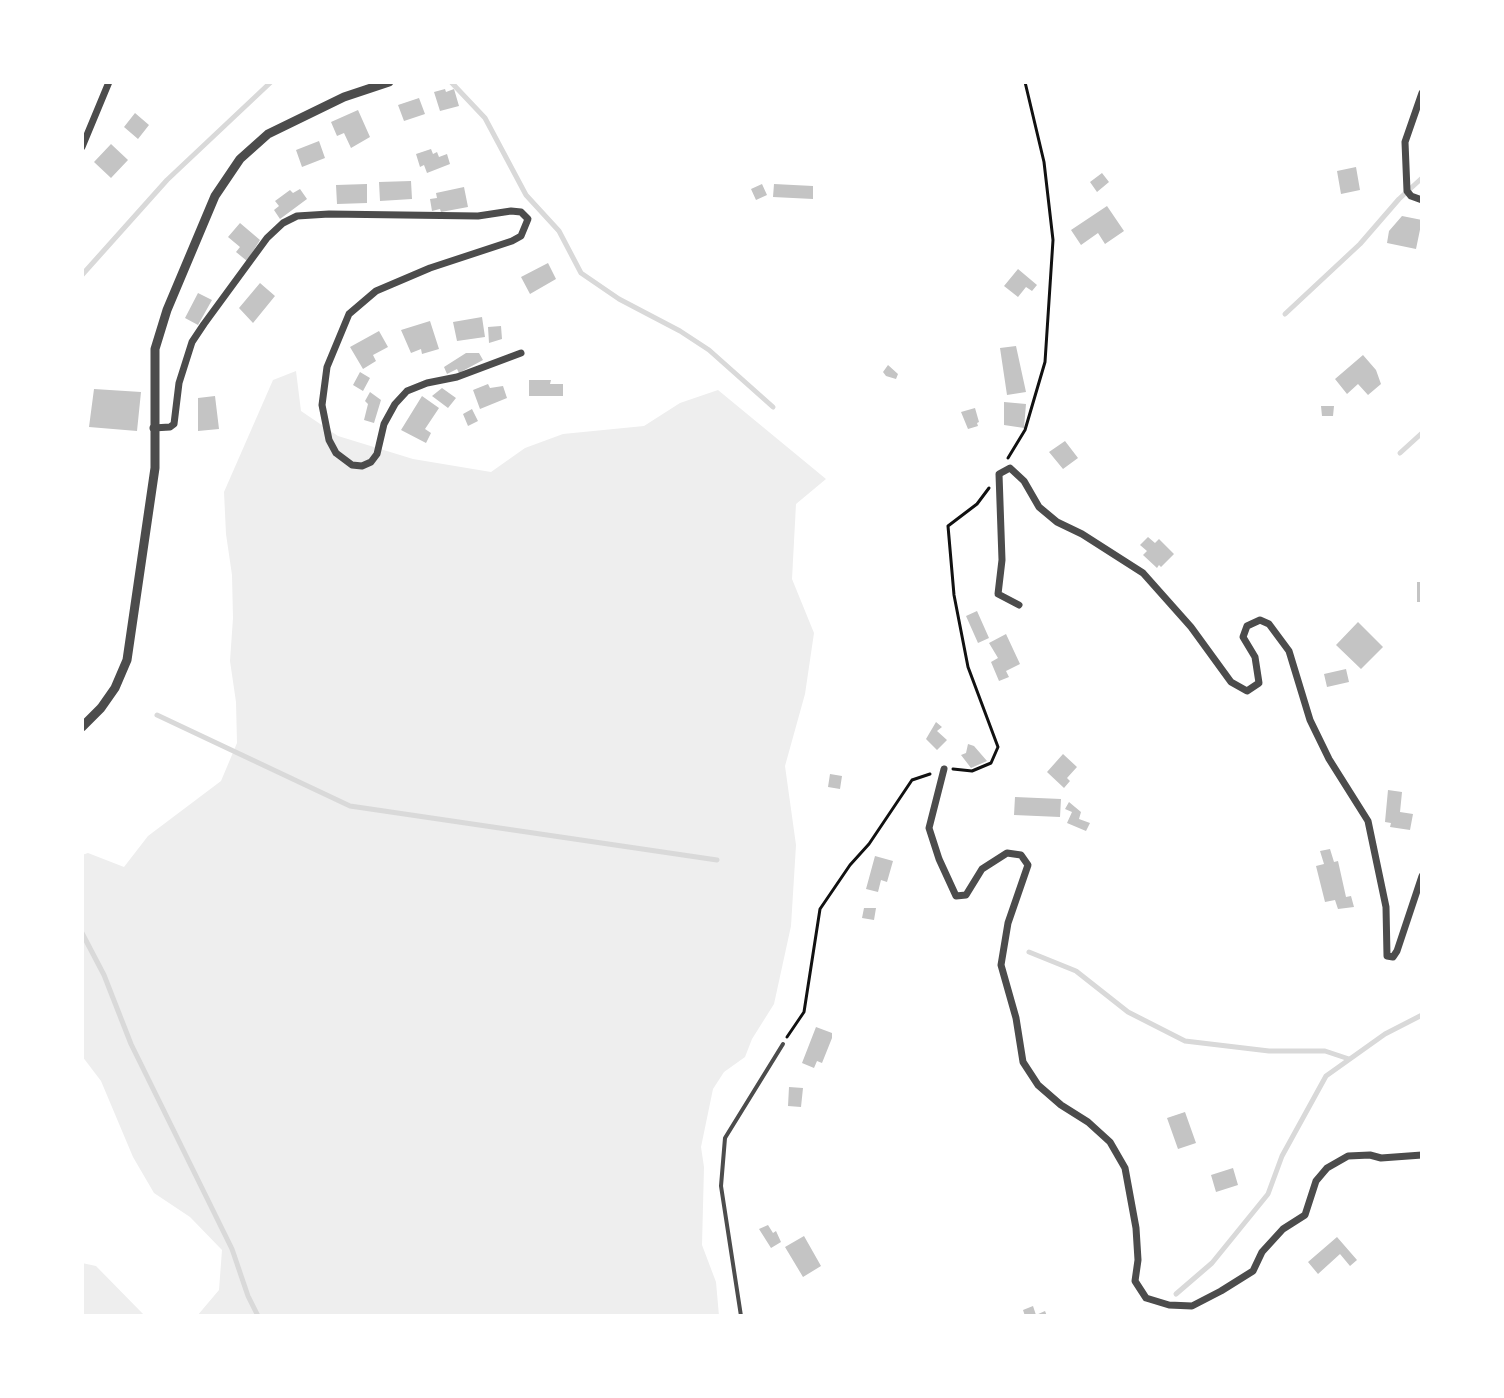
<!DOCTYPE html>
<style>
body{margin:0}
#map{position:relative;width:1504px;height:1398px;overflow:hidden;background:#fff;font-family:"Fira Sans",sans-serif}
canvas{display:block}
.frame{position:absolute;inset:0;border:84px solid #fff;pointer-events:none}
</style>
<div id="map">
<canvas width="1504" height="1398"></canvas>
<div class="frame"></div>
</div>
<script>
const context = document.querySelector('canvas').getContext('2d');
context.lineJoin = 'round';
function fillPath(path, color) {
  context.fillStyle = color;
  context.fill(path, 'evenodd');
}
function shape(rows) {
  const path = new Path2D();
  for (const r of rows) {
    path.moveTo(r[0], r[1]);
    for (let i = 2; i < r.length; i += 2) path.lineTo(r[i], r[i + 1]);
  }
  return path;
}
function trace(path, color, width, dash) {
  context.strokeStyle = color;
  context.lineWidth = width;
  context.lineCap = dash ? 'butt' : 'round';
  context.setLineDash(dash || []);
  context.stroke(path);
}
fillPath(shape([
 [296,371,301,411,338,436,413,459,491,472,525,448,563,434,644,426,680,403,718,390,826,479,796,504,792,579,814,633,805,694,785,766,796,845,791,926,774,1004,752,1039,745,1057,724,1072,713,1089,701,1147,704,1167,702,1245,716,1282,719,1316,197,1316,219,1290,222,1250,190,1217,154,1193,133,1157,101,1081,82,1056,82,855,88,853,124,867,148,836,221,781,237,743,236,702,230,661,233,618,232,575,226,534,224,492,273,380],
 [82,1263,96,1266,145,1316,82,1316]
]), '#eee');
trace(shape([
 [451,82,485,118,526,195,559,231,581,273,619,299,680,331,709,350,773,407],
 [82,275,167,180,271,82],
 [1285,314,1360,244,1399,199,1422,178],
 [1400,453,1422,433],
 [157,715,350,806,717,860],
 [82,933,104,975,131,1044,232,1249,248,1296,258,1316],
 [1029,952,1076,971,1128,1012,1185,1041,1269,1051,1325,1051,1349,1059],
 [1176,1294,1212,1263,1268,1194,1282,1156,1326,1076,1385,1034,1422,1015]
]), '#d9d9d9', 5);
fillPath(shape([
 [445,89,446,92,454,89,459,106,440,111,434,92],
 [419,98,425,114,404,121,398,105],
 [358,110,370,137,351,148,344,133,337,136,331,122],
 [135,113,149,125,138,139,124,127],
 [319,141,325,158,302,167,296,150],
 [111,144,128,160,111,178,94,162],
 [431,149,433,154,437,152,439,157,447,154,450,164,427,173,424,165,420,167,416,154],
 [1356,167,1360,190,1341,194,1337,171],
 [1102,173,1109,182,1097,192,1090,182],
 [411,181,412,199,380,201,379,182],
 [367,184,367,203,337,204,336,185],
 [762,184,767,195,756,200,751,189],
 [774,184,813,186,813,199,773,197],
 [464,187,468,207,441,212,440,209,432,211,430,199,437,198,436,193],
 [300,189,307,199,280,219,274,210,279,206,275,201,290,190,293,193],
 [1107,206,1124,231,1105,244,1098,233,1081,245,1071,230],
 [1402,216,1422,220,1416,249,1387,243,1389,231],
 [240,223,260,240,247,261,236,252,240,247,228,237],
 [548,263,556,279,530,294,521,277],
 [1018,269,1037,285,1032,291,1026,287,1018,297,1004,286],
 [260,283,275,296,253,323,239,308],
 [198,293,212,300,198,325,185,318],
 [482,317,485,337,457,341,453,322],
 [430,321,439,349,422,354,421,349,411,353,401,330],
 [501,326,502,339,489,343,488,327],
 [379,331,388,347,373,355,376,361,363,369,350,347],
 [1016,346,1026,392,1007,395,1000,348],
 [466,353,479,353,483,360,459,373,457,369,447,374,444,367],
 [1363,355,1376,370,1381,384,1368,395,1358,384,1347,394,1335,379],
 [888,365,898,374,896,379,886,376,883,372],
 [360,372,370,378,363,391,353,385],
 [529,380,551,380,550,384,563,384,563,396,529,396],
 [488,384,490,388,503,386,507,398,480,409,473,390],
 [442,388,456,398,448,408,432,396],
 [94,389,141,392,137,431,89,427],
 [370,392,381,400,374,423,364,420,368,404,365,401],
 [215,396,219,429,198,431,198,398],
 [422,396,439,408,425,429,431,433,426,443,401,430],
 [1004,402,1026,404,1024,428,1004,425],
 [1321,406,1334,406,1333,416,1322,416],
 [975,408,979,422,977,423,978,426,968,429,961,412],
 [472,409,478,421,468,426,463,414],
 [1065,441,1078,458,1063,469,1049,452],
 [1148,537,1155,543,1159,539,1174,554,1161,567,1159,565,1157,568,1143,555,1147,551,1140,545],
 [1417,582,1422,582,1422,602,1417,602],
 [977,611,989,638,978,643,966,616],
 [1358,622,1383,647,1361,669,1336,645],
 [1006,634,1020,664,1006,671,1009,677,999,681,991,662,998,658,989,643],
 [1346,669,1349,682,1327,687,1324,674],
 [936,722,942,727,937,731,947,740,937,750,926,739],
 [968,744,974,746,987,761,971,768,961,755,966,753],
 [1063,754,1077,767,1067,778,1070,781,1064,788,1047,772],
 [830,774,842,776,840,789,828,787],
 [1388,790,1402,792,1400,812,1413,814,1410,830,1390,827,1391,823,1385,822],
 [1015,797,1061,799,1060,817,1014,815],
 [1069,802,1081,812,1079,819,1090,823,1086,831,1067,823,1072,812,1065,809],
 [1330,849,1334,862,1338,861,1346,897,1351,896,1354,907,1338,909,1335,900,1325,902,1316,866,1324,864,1320,851],
 [875,856,893,861,887,882,881,880,878,892,866,889],
 [864,908,876,908,874,920,862,918],
 [816,1027,832,1033,832,1038,822,1063,817,1061,814,1068,802,1063],
 [789,1087,803,1088,801,1107,788,1106],
 [1185,1112,1196,1143,1178,1149,1167,1118],
 [1233,1168,1238,1185,1216,1192,1211,1175],
 [768,1225,773,1233,776,1231,781,1242,771,1248,759,1229],
 [804,1236,821,1266,803,1277,785,1247],
 [1337,1237,1357,1260,1350,1266,1340,1254,1318,1274,1308,1262],
 [1033,1306,1036,1315,1045,1311,1047,1316,1025,1316,1023,1310]
]), '#c4c4c4');
trace(shape([
 [1008,458,1025,430,1045,362,1053,240,1044,162,1025,82],
 [953,769,972,771,991,763,998,747,968,667,954,595,948,526,977,504,989,488],
 [787,1037,804,1012,820,909,850,865,869,844,912,780,930,774]
]), '#111', 3);
trace(shape([
 [741,1316,721,1186,725,1138,783,1044]
]), '#4c4c4c', 4);
trace(shape([
 [1422,93,1405,142,1407,191,1411,196,1422,200],
 [82,147,109,82],
 [153,428,170,427,174,424,179,383,192,342,204,324,267,238,283,223,297,216,329,214,478,216,511,211,521,212,528,219,521,236,512,241,430,268,376,291,349,314,327,367,322,405,329,440,336,453,352,465,362,466,371,462,377,454,384,424,395,404,407,391,427,383,457,377,521,353],
 [1019,605,998,594,1002,560,999,474,1010,468,1024,481,1039,507,1057,522,1082,534,1143,573,1191,627,1231,682,1247,691,1259,683,1255,657,1243,637,1247,626,1260,620,1269,624,1289,651,1310,720,1329,759,1368,821,1386,907,1387,956,1393,957,1397,951,1422,876],
 [944,769,929,828,939,859,956,896,966,895,982,869,1007,853,1021,855,1028,865,1008,923,1001,965,1016,1018,1023,1062,1038,1085,1061,1105,1088,1122,1110,1142,1125,1168,1136,1228,1138,1260,1135,1281,1146,1298,1169,1305,1192,1306,1221,1291,1253,1271,1262,1252,1283,1229,1305,1215,1316,1181,1327,1168,1348,1156,1370,1155,1381,1158,1422,1155]
]), '#4c4c4c', 7);
trace(shape([
 [82,727,101,708,115,688,127,660,155,468,155,349,167,310,215,196,240,159,268,134,344,97,389,82]
]), '#4c4c4c', 9);
</script>
